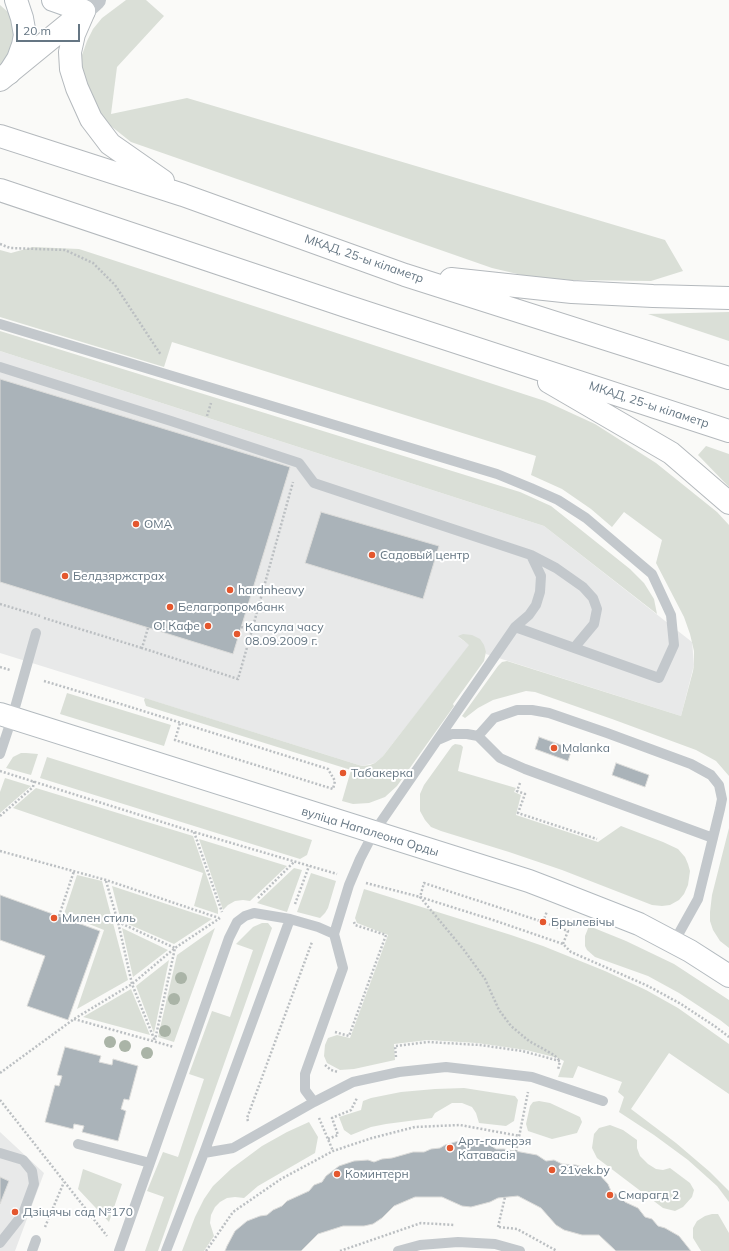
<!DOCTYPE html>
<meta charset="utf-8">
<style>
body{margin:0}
#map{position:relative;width:729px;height:1251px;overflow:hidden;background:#fafaf8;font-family:Mulish,sans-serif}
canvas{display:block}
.scale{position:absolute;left:16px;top:24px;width:64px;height:18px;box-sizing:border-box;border:2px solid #657683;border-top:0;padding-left:5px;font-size:12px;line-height:14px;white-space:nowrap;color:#657683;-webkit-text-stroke:3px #fff;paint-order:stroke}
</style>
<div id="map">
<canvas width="729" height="1251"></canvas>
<div class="scale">20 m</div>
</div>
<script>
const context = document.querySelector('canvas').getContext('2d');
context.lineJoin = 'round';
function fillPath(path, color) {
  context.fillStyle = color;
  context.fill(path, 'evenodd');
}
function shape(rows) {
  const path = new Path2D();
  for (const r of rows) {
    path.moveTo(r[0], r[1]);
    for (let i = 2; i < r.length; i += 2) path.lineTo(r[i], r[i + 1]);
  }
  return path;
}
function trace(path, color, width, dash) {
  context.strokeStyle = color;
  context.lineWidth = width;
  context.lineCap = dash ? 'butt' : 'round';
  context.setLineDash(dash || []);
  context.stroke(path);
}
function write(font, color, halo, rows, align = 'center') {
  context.font = font + ' Mulish,sans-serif';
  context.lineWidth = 4;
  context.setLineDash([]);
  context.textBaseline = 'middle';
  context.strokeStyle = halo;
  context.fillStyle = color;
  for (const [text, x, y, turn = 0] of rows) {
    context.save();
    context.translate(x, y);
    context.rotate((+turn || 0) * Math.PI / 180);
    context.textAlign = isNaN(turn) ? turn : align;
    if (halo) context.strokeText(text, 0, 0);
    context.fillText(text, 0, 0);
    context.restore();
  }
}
fillPath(shape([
 [0,351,544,526,692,642,694,665,681,716,486,654,486,652,458,637,470,645,383,756,375,763,362,766,0,653],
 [0,1132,44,1173,15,1251,0,1251]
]), '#e8e9e9');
fillPath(shape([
 [126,0,146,0,164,16,117,67,111,114,187,98,665,240,683,271,651,281,569,280,526,276,492,268,131,142,102,119,82,74,82,55,87,41,93,29,102,18],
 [0,5,9,13,15,35,11,51,2,65,0,65],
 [33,247,79,249,545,401,595,424,656,463,717,512,729,525,729,776,716,761,696,750,612,719,535,692,526,691,493,700,478,708,465,718,462,716,498,666,502,662,507,661,681,716,693,671,694,665,694,651,690,634,684,617,656,563,662,540,624,512,612,527,591,509,562,489,531,475,536,456,172,342,164,367,0,317,0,250,11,253],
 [729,312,729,341,648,314],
 [0,331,520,492,551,506,630,569,644,583,654,599,657,614,544,526,0,351],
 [706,446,729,454,729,487,698,455],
 [463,634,472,635,480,639,484,645,486,652,484,661,453,704,454,706,397,786,385,797,369,803,353,804,342,801,351,770,146,706,144,700,145,698,362,766,370,765,375,763,383,756,469,645,458,636],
 [67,693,171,725,164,746,60,714],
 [455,744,461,745,463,747,458,771,516,788,514,792,521,795,516,815,598,842,621,826,663,842,678,849,685,857,688,864,690,871,688,885,684,894,679,900,670,905,662,906,652,905,562,870,509,852,441,831,431,827,425,820,420,811,420,794,424,785,452,746],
 [21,753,26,753,38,754,31,775,6,768,13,757],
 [47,757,312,840,307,855,300,859,40,778],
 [5,778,31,786,0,813,0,792],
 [36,788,193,836,218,909,218,914,194,906,203,873,13,808],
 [729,828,729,948,720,941,713,930,710,921,710,912,712,895],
 [199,839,287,866,250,901,243,900,235,901,228,905,223,910],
 [294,868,302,870,287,912,257,903],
 [311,873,336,881,328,908,325,913,320,918,297,912],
 [77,875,102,881,128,980,77,1009,104,930,64,914],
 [112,886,212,919,174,944,121,921],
 [364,889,511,935,543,946,605,971,646,990,678,1008,729,1044,729,1094,669,1053,631,1109,676,1143,710,1172,729,1191,729,1202,717,1186,688,1160,654,1135,619,1112,624,1097,618,1092,622,1082,578,1066,573,1078,558,1077,564,1061,558,1058,526,1050,477,1043,428,1040,394,1044,395,1060,354,1069,340,1070,327,1063,324,1056,325,1045,328,1038,337,1035,350,1038,388,935,357,923,355,918],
 [262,923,268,923,272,928,158,1251,145,1251,164,1197,147,1191,163,1152,178,1157,204,1079,189,1074,212,1011,230,1017,253,950,236,944,253,927],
 [589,926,626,941,674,964,729,1000,729,1027,720,1020,679,993,648,976,595,957,587,950,585,946,585,936],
 [122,928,168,950,133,977],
 [215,928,174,1042,158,1037,177,955],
 [169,960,154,1033,136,986],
 [131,989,150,1035,83,1017],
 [464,1088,515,1096,518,1100,514,1121,506,1126,479,1123,476,1113,472,1107,462,1103,452,1103,435,1113,432,1118,386,1124,371,1127,351,1135,344,1130,339,1117,361,1110,363,1101,371,1098,401,1092,435,1089],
 [539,1101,550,1103,580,1117,582,1122,577,1133,552,1139,528,1131,526,1124,530,1106,533,1102],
 [309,1122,318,1137,315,1153,258,1186,244,1198,235,1197,227,1198,220,1202,215,1207,211,1215,210,1223,214,1236,204,1251,182,1251,195,1217,204,1199,213,1186,231,1169,262,1146,287,1132],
 [610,1125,623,1130,637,1140,637,1148,640,1156,648,1164,656,1169,663,1170,670,1168,690,1183,694,1190,692,1197,683,1207,675,1211,663,1208,597,1158,592,1148,594,1134,599,1128],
 [83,1169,122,1184,109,1222,78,1189],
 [712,1214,718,1214,729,1233,729,1251,701,1251,693,1238,693,1228,697,1221,705,1216]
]), '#dadfd7');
const building = shape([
 [0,379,290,467,233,654,0,582,0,379],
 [321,512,439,546,423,599,305,563,321,512],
 [539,737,572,749,568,761,535,749,539,737],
 [616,763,649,775,645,787,612,775,616,763],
 [0,895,100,931,68,1020,27,1006,45,956,0,940,0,895],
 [65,1047,101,1056,99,1062,112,1065,113,1059,138,1066,129,1100,124,1099,121,1109,126,1111,118,1141,82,1132,84,1126,74,1124,73,1129,45,1122,55,1085,59,1086,62,1076,57,1075,65,1047],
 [462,1140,477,1140,490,1145,496,1149,504,1149,537,1155,546,1161,554,1160,562,1164,576,1165,592,1170,599,1174,608,1184,611,1191,618,1195,625,1202,638,1208,645,1217,652,1219,658,1226,665,1228,679,1236,691,1251,616,1251,599,1235,582,1235,564,1230,556,1225,541,1208,518,1196,498,1198,490,1202,471,1207,462,1206,442,1197,415,1197,394,1206,382,1218,373,1224,364,1226,343,1226,318,1234,301,1251,225,1251,227,1246,235,1231,247,1221,260,1216,267,1215,273,1210,282,1206,287,1201,309,1191,314,1185,322,1182,326,1176,339,1166,354,1161,368,1160,374,1162,382,1159,392,1158,413,1152,424,1152,431,1149,440,1148,445,1145,462,1140],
 [0,1177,9,1181,0,1204,0,1177]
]);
fillPath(building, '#aab3b9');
trace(building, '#dcdcda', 1);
const secondary = shape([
 [53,0,84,11],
 [9,73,18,59,23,45,25,35,22,18,16,0],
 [0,714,529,881,555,891,639,924,690,951,729,976]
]);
const highway = shape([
 [84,11,74,34,70,52,71,69,77,88,91,119,110,144,163,181],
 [0,80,82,13],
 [0,136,183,195,405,275,729,378],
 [0,190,349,307,729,431],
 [451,279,572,292,653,296,729,298],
 [549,382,671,453,729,503]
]);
trace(secondary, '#b3babf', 24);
trace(highway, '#b4b9bd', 24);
trace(shape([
 [0,244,10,248,65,250,93,263,115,285,161,355],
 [207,416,211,403],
 [0,604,40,616],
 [44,618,142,648],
 [241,627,252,630,293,482],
 [148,628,142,648,238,679,252,630],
 [0,667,10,670],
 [44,681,124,705,328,769,335,781,333,789,175,740,180,723],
 [0,771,194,832,337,874],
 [520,783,517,791,525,794,518,813,597,839],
 [0,816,33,787,34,781],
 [194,832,222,912],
 [0,851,106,880,219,918],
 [106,881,118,922,132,984,155,1041],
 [366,883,420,897,493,920,563,944,571,952,648,986,681,1004,716,1027,729,1037],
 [258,898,294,862],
 [295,904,309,866],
 [59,916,74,871],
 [118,922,175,948,155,1040],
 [543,922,547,911],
 [74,1019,174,1047],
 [335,1032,349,1036,386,935,355,925,354,922],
 [396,1057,395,1046,428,1042,480,1045,522,1051,560,1061,558,1070],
 [559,1060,554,1055,529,1041,511,1026,499,1010,485,979,464,950,420,897,424,883,543,922,568,931,563,944],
 [325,1065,331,1070,338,1072],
 [0,1073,74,1019,132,984,175,948,220,918],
 [0,1100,107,1236],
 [319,1118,333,1151],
 [248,1121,247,1118,312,942],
 [328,1139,338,1135,332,1118,351,1110,357,1098],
 [516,1152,528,1092],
 [45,1227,64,1182],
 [498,1227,505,1197],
 [499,1227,517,1229,557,1251],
 [206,1251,233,1212,281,1179,333,1151,372,1138,415,1127,460,1125,520,1136],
 [340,1251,421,1223,454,1225]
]), '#bbbfc2', 2.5, [2, 2]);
trace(shape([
 [0,324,497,474,531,488,558,500,586,518,652,574,671,615,674,645,659,678,515,627],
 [0,367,171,421,299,463,314,483,531,555],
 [478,736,494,718,517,710,532,710,549,713,607,733,691,764,711,775,719,785,722,799,720,809,698,899,674,942],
 [438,740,452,734,467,734,478,736,500,758,525,769,713,838],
 [0,754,12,718,36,633],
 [314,1102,305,1090,305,1074,343,968,334,934,349,885,360,859,374,832,515,627,529,615,536,605,540,592,541,576,531,555,556,568,583,587,593,598,597,609,594,624,574,648],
 [78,1144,150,1163],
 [0,1153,23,1160,32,1171,34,1184,23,1214,0,1243],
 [204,1153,233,1148,314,1102,353,1082,399,1072,446,1067,532,1077,603,1101],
 [32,1251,36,1240],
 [119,1251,229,938,237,922,245,916,254,913,290,919,318,927,334,934],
 [166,1251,204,1153,290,919],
 [398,1251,420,1245,458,1242,495,1244,520,1251]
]), '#c3c8cc', 10);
trace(shape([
 [84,11,96,0]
]), '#c3c8cc', 20);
trace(secondary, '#fff', 22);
trace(highway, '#fff', 22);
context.fillStyle = '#aab4a7';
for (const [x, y] of [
 [181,978],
 [174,999],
 [165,1031],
 [110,1042],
 [125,1046],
 [147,1053]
]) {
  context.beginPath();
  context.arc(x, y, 6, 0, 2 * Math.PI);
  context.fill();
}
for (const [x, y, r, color] of [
 [136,524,4,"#e4572e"],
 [372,555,4,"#e4572e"],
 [65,576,4,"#e4572e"],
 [230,590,4,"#e4572e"],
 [170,607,4,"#e4572e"],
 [208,626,4,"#e4572e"],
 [237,634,4,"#e4572e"],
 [554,748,4,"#e4572e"],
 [343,773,4,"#e4572e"],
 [54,918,4,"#e4572e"],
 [543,922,4,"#e4572e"],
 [450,1148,4,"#e4572e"],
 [552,1170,4,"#e4572e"],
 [337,1174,4,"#e4572e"],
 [610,1195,4,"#e4572e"],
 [15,1212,4,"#e4572e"]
]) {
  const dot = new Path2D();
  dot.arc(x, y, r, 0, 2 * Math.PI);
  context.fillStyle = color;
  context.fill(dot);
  trace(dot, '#fff', 1.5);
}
write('12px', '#657683', '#fff', [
 ["МКАД, 25-ы кіламетр",364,259,19],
 ["МКАД, 25-ы кіламетр",649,405,18],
 ["вуліца Напалеона Орды",370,832,17]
]);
write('12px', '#657683', '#fff', [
 ["ОМА",144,524],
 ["Садовый центр",380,555],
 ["Белдзяржстрах",73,576],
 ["hardnheavy",238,590],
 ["Белагропромбанк",178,607],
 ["О! Кафе",200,626,"right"],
 ["Капсула часу",245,627],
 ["08.09.2009 г.",245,641],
 ["Malanka",562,748],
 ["Табакерка",351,773],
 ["Милен стиль",62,918],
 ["Брылевічы",551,922],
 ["Арт-галерэя",458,1141],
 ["Катавасія",458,1155],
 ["21vek.by",560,1170],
 ["Коминтерн",345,1174],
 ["Смарагд 2",618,1195],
 ["Дзіцячы сад №170",23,1212]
], 'left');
</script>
